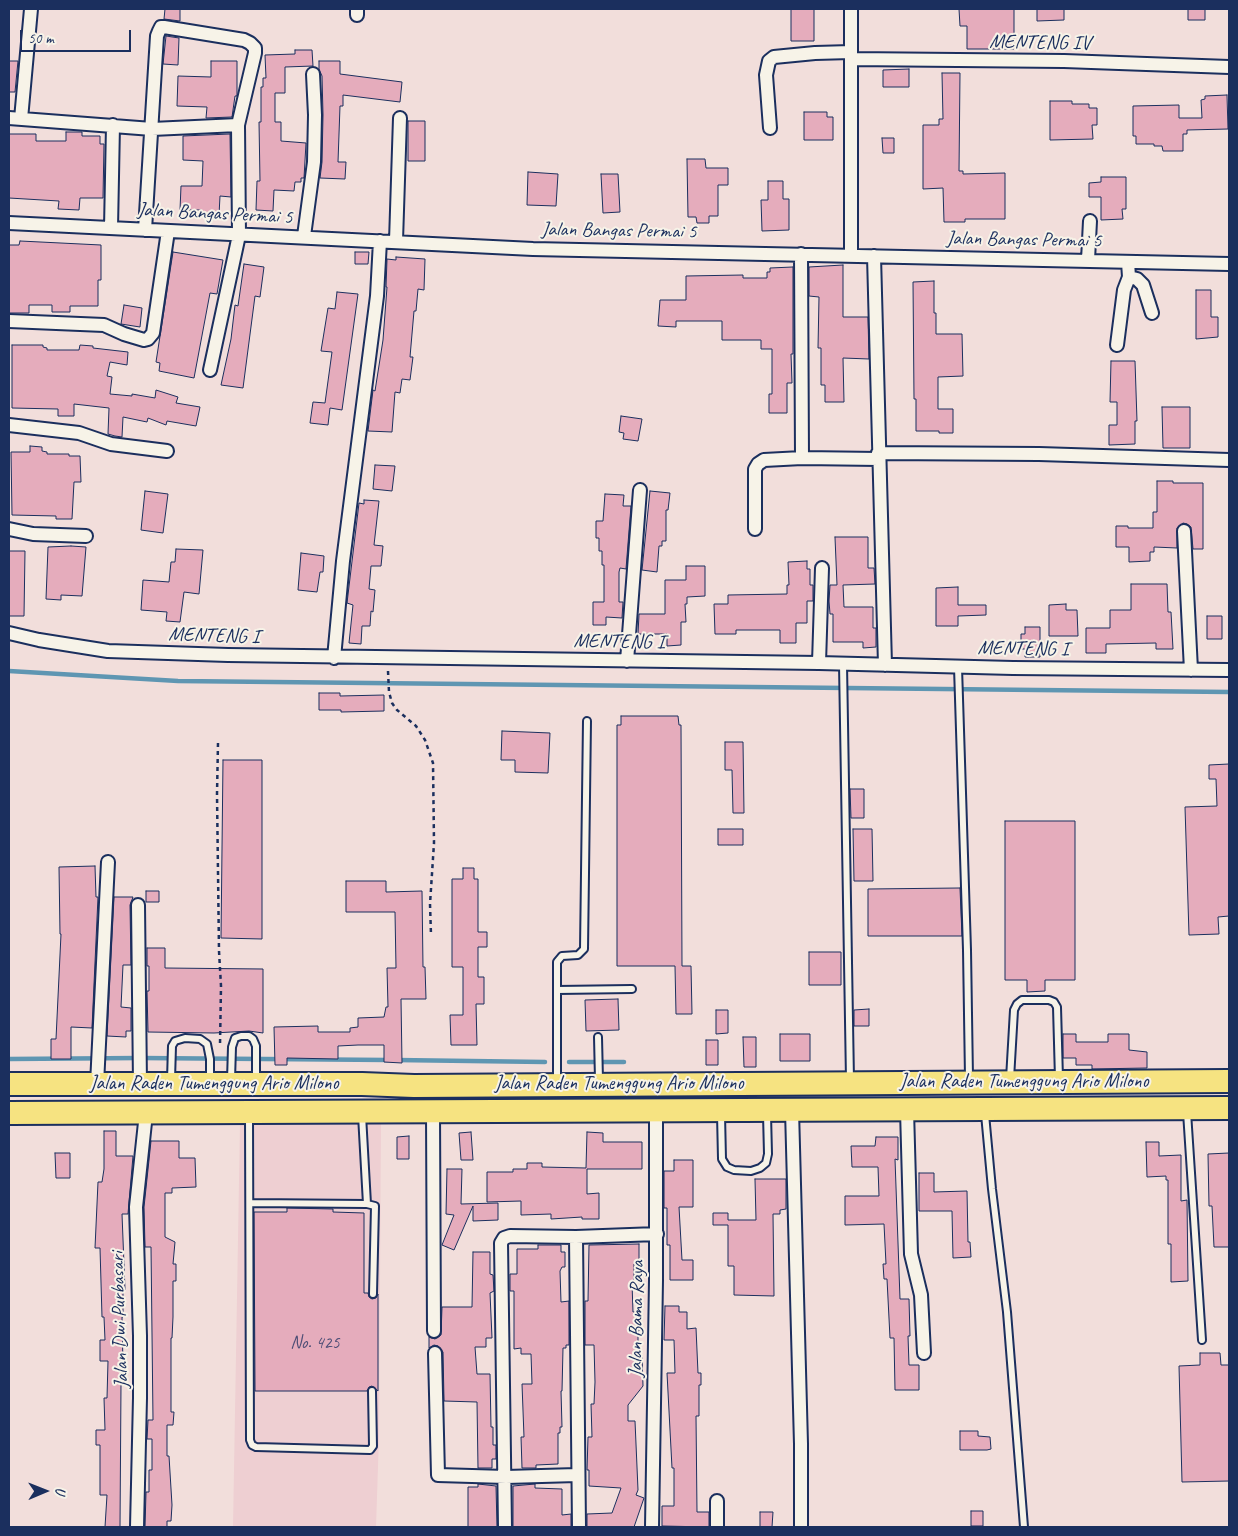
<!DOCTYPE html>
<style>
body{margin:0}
#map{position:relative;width:1238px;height:1536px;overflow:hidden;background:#f2dedb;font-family:Caveat,sans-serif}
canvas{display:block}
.frame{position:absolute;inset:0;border:10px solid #1b2f5e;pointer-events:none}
.north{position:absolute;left:20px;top:1466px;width:50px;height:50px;-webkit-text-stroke:4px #f7f3e8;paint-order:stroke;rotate:89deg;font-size:14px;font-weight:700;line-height:20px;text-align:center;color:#1b2f5e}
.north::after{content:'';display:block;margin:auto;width:18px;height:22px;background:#1b2f5e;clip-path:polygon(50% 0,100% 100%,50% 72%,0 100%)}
.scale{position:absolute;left:20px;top:30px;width:111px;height:22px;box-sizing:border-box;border:2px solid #1b2f5e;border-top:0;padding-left:6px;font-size:15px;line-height:18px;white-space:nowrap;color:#1b2f5e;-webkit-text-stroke:4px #f7f3e8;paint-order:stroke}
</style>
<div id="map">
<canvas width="1238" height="1536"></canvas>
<div class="frame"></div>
<div class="north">U</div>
<div class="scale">50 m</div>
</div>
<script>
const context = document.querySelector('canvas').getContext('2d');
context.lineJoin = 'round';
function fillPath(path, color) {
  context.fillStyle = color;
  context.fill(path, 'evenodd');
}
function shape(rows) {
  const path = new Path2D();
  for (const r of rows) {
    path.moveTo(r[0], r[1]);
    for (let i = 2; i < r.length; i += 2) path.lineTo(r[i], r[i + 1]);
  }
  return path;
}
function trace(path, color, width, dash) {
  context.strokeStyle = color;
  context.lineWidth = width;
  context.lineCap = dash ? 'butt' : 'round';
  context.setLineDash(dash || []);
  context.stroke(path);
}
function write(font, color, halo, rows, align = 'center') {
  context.font = font + ' Caveat,sans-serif';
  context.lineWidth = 4;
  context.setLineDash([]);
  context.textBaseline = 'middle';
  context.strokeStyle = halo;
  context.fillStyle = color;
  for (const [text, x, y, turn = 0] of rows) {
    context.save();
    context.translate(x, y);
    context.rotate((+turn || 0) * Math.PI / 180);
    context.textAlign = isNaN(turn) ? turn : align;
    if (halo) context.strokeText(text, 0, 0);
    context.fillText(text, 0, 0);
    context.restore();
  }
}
fillPath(shape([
 [240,1124,381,1124,379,1436,376,1527,233,1527]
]), '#eecfd2');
trace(shape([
 [9,671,178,681,1229,692],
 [9,1059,140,1058,388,1060],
 [396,1060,545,1062],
 [569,1062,624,1062]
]), '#5f96b2', 4.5);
const building = shape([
 [165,9,180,9,180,21,164,19,165,9],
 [791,9,814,9,814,41,791,41,791,9],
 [959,9,1014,9,1014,49,967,49,967,26,960,26,959,9],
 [1037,9,1064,9,1064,20,1037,21,1037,9],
 [1188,9,1205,9,1205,20,1188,20,1188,9],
 [166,36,179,38,178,65,163,64,166,36],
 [295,50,312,50,313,66,285,67,285,93,275,93,275,122,281,122,281,141,306,143,304,178,301,178,301,182,295,182,294,191,274,190,273,211,256,210,257,181,260,181,259,122,261,122,261,87,263,87,263,78,266,78,265,55,295,54,295,50],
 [9,61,18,61,15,92,9,92,9,61],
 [211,61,237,61,237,96,235,96,232,117,206,118,207,107,177,106,178,76,211,77,211,61],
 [319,61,340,61,340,74,402,82,400,102,343,95,343,106,340,106,338,162,346,162,345,179,320,178,322,162,323,115,322,76,319,69,319,61],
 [909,69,909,87,883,87,883,70,909,69],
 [942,73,960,73,959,171,963,171,963,174,1005,173,1005,219,965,219,965,222,944,222,943,188,923,189,923,125,939,125,939,119,943,119,942,73],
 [1227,95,1228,129,1187,130,1187,134,1183,134,1183,151,1163,151,1162,146,1154,146,1154,144,1136,144,1136,136,1133,136,1133,106,1179,105,1179,118,1202,118,1201,100,1205,99,1205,96,1227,95],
 [1050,101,1072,101,1072,104,1089,104,1089,108,1097,108,1097,125,1092,125,1093,139,1050,140,1050,101],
 [804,112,827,112,827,117,833,117,833,140,804,140,804,112],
 [408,121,425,121,425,161,408,161,408,121],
 [66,132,82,132,82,136,100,136,100,144,104,144,103,198,80,198,79,210,58,209,59,201,9,198,9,134,36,134,36,141,66,141,66,132],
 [230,134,231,197,220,196,219,215,201,214,201,210,180,210,181,186,202,186,203,161,183,160,183,136,230,134],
 [882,138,894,138,894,153,883,153,882,138],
 [687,159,705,159,706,168,728,168,728,185,718,185,718,216,709,216,709,223,697,223,696,217,688,217,687,159],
 [528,172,558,174,556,206,527,205,528,172],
 [601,174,618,174,620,212,603,213,601,174],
 [1101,177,1126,177,1126,209,1122,209,1123,219,1101,220,1101,197,1089,197,1089,183,1101,182,1101,177],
 [768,181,783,181,783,199,789,199,789,230,762,231,761,200,768,200,768,181],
 [20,241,101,245,101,280,98,280,98,306,70,306,70,312,52,312,52,305,29,305,29,313,9,313,9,245,19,245,20,241],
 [173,252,223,260,217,294,210,293,194,378,159,371,160,363,156,362,173,252],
 [355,252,369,252,368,264,355,264,355,252],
 [396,257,425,259,424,290,418,289,416,311,414,311,410,357,413,357,410,380,402,379,400,393,395,392,392,432,368,431,373,390,375,391,383,340,387,287,386,287,387,259,396,260,396,257],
 [244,264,264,267,260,297,255,296,243,388,221,385,231,339,235,305,238,306,244,264],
 [843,265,843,317,868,317,869,359,843,358,844,402,825,402,825,385,821,385,821,348,818,348,819,297,809,296,809,267,843,265],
 [793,267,793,354,791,354,792,383,787,383,787,413,769,413,769,394,772,394,772,349,761,349,761,340,722,340,722,321,676,321,676,327,658,326,660,300,686,300,686,276,743,275,743,278,767,278,767,272,770,272,770,268,793,267],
 [934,281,934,313,936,313,936,334,962,334,963,376,938,377,938,409,953,409,953,433,939,433,939,431,916,431,916,399,914,399,913,282,934,281],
 [1196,290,1211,290,1211,317,1218,317,1218,337,1196,339,1196,290],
 [337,292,358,294,342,410,330,408,328,425,310,423,313,402,325,403,332,352,321,351,328,308,335,309,337,292],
 [124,305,142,308,140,327,121,324,124,305],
 [12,345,43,345,43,347,47,348,47,350,79,350,80,345,93,346,93,348,128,352,127,365,110,362,107,376,112,377,110,394,132,396,132,394,155,398,156,390,178,397,176,403,200,407,196,426,167,421,166,425,148,418,147,422,123,417,122,437,115,436,108,434,109,408,74,404,74,416,58,416,58,409,12,408,12,345],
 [1111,361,1135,361,1137,421,1135,421,1135,444,1109,445,1109,425,1117,425,1117,402,1110,402,1111,361],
 [1162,407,1190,407,1190,448,1163,448,1162,407],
 [621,416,642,419,638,441,623,439,624,433,619,432,621,416],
 [30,446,42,447,42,451,47,452,47,454,69,454,69,456,80,456,81,482,74,482,72,519,56,519,56,516,12,515,11,452,30,452,30,446],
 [375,465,395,466,392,491,373,489,375,465],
 [1157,481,1173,481,1173,483,1203,483,1203,549,1193,549,1191,527,1187,524,1183,523,1177,528,1177,548,1154,547,1154,552,1150,552,1150,561,1129,562,1129,547,1116,547,1116,526,1128,526,1128,528,1153,528,1153,512,1157,512,1157,481],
 [145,491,168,494,163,533,141,530,145,491],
 [650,491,670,493,668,510,666,510,666,541,662,541,662,546,659,546,657,572,642,570,650,491],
 [605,494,624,495,623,506,631,506,626,569,620,568,619,572,619,602,623,602,622,618,606,617,606,625,593,625,593,602,604,602,604,565,602,565,602,551,599,551,599,538,596,538,596,521,603,521,605,494],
 [364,500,379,501,374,545,383,546,381,566,371,566,369,589,375,590,373,612,371,611,370,626,362,626,361,644,349,643,353,605,347,603,359,503,364,504,364,500],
 [835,537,868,537,868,568,874,568,875,584,843,585,844,607,873,607,873,628,876,628,876,647,863,648,863,642,833,642,833,614,830,614,829,601,830,585,837,585,835,537],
 [71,546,86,547,82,596,61,595,61,600,46,599,48,547,71,546],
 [176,549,203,550,199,594,184,592,180,622,166,621,167,612,141,610,143,580,169,582,171,562,175,562,176,549],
 [9,551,25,551,24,616,9,616,9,551],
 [301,553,324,556,323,572,320,572,317,592,298,590,301,553],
 [807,561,807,569,810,569,810,585,813,585,813,601,807,601,807,623,796,623,796,643,780,643,780,630,736,630,736,634,715,634,714,604,728,604,728,595,787,594,787,585,789,585,788,562,807,561],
 [686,566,705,566,705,596,687,597,687,604,685,604,686,622,681,622,681,645,667,646,667,634,638,634,639,614,665,614,665,580,686,580,686,566],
 [1131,584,1167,584,1168,612,1171,612,1173,649,1156,649,1156,643,1106,644,1106,653,1086,653,1086,628,1110,628,1110,610,1131,610,1131,584],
 [958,587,958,605,986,605,986,615,958,616,958,626,936,626,936,588,958,587],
 [1066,604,1066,610,1077,610,1078,636,1049,636,1049,605,1066,604],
 [1207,616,1222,616,1222,639,1207,639,1207,616],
 [1025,627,1040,627,1040,657,1025,657,1025,649,1021,649,1021,634,1025,634,1025,627],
 [319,693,340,693,340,696,384,695,384,711,341,712,341,710,319,710,319,693],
 [621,716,678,716,679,725,681,725,682,966,691,966,692,1014,676,1014,675,966,617,966,617,725,621,725,621,716],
 [502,731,550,733,548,773,515,772,515,760,501,760,502,731],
 [725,742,743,742,744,813,733,813,732,770,725,770,725,742],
 [223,760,262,760,262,939,221,938,223,760],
 [1229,764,1229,916,1218,917,1219,934,1189,935,1185,807,1217,806,1216,779,1209,779,1209,765,1229,764],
 [850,789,864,789,864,818,851,818,850,789],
 [1005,821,1075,821,1075,980,1045,980,1045,991,1027,992,1027,980,1005,980,1005,821],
 [718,829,743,829,743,845,718,845,718,829],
 [853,829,872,829,873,881,854,881,853,829],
 [95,866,96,897,98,897,92,1028,71,1027,71,1059,51,1059,51,1039,56,1039,61,934,60,934,59,867,95,866],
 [463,868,474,868,474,879,478,879,478,932,487,932,487,947,478,947,478,977,484,977,484,1004,476,1004,477,1045,451,1045,450,1015,463,1015,463,967,452,967,452,879,463,879,463,868],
 [346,881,386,881,386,892,422,891,423,967,425,967,426,999,401,999,402,1063,384,1062,384,1045,358,1045,338,1046,338,1059,287,1058,287,1065,275,1065,274,1027,318,1026,318,1032,350,1032,350,1028,358,1027,358,1018,384,1017,386,1007,388,1007,387,968,396,968,395,912,346,912,346,881],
 [960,888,962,936,868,936,868,889,960,888],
 [146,891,159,891,159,902,146,902,146,891],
 [114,897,133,897,130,905,131,965,123,965,121,1007,131,1008,131,1031,126,1031,126,1037,107,1036,114,897],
 [147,948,165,948,165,968,263,969,263,1033,249,1031,214,1033,148,1032,147,991,149,991,149,966,147,966,147,948],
 [809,952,841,952,841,985,809,985,809,952],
 [618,999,619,1030,586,1031,585,1000,618,999],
 [869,1009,869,1026,854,1026,854,1010,869,1009],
 [716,1010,728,1010,728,1033,716,1034,716,1010],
 [780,1034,810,1034,810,1061,780,1061,780,1034],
 [1063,1034,1076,1034,1076,1042,1108,1042,1108,1034,1129,1034,1129,1050,1147,1052,1147,1068,1092,1069,1092,1065,1076,1065,1076,1058,1063,1058,1063,1034],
 [743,1037,756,1037,756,1067,744,1067,743,1037],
 [706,1040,718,1040,718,1065,706,1065,706,1040],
 [104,1131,116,1131,116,1156,133,1156,128,1214,122,1214,125,1290,123,1290,123,1317,122,1317,123,1366,121,1384,120,1527,105,1527,107,1495,100,1495,100,1445,96,1445,96,1430,105,1430,104,1398,107,1398,108,1361,100,1361,100,1340,105,1340,104,1317,102,1317,100,1248,95,1248,98,1182,102,1182,104,1169,104,1131],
 [471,1132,473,1160,461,1160,459,1133,471,1132],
 [587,1132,603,1133,603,1142,642,1142,642,1169,587,1169,587,1194,599,1193,599,1219,582,1219,582,1217,551,1219,551,1214,521,1215,521,1201,487,1202,487,1172,513,1172,513,1169,527,1169,527,1163,542,1163,542,1167,586,1168,587,1132],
 [409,1136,409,1159,397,1159,397,1137,409,1136],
 [876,1137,898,1137,898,1160,895,1159,900,1299,909,1299,910,1336,908,1336,909,1365,919,1365,919,1390,895,1390,894,1338,890,1338,887,1279,884,1279,883,1264,886,1264,884,1224,845,1225,845,1196,879,1196,878,1167,852,1167,851,1146,875,1146,876,1137],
 [151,1141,179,1141,179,1158,195,1158,196,1187,172,1188,172,1193,165,1193,165,1237,175,1242,173,1264,176,1264,176,1281,173,1281,173,1317,172,1338,171,1338,171,1412,174,1412,173,1425,167,1425,167,1456,169,1456,172,1505,171,1521,167,1521,167,1527,145,1527,146,1492,149,1492,149,1470,152,1470,152,1439,147,1439,148,1420,153,1420,151,1247,145,1247,144,1207,151,1141],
 [1146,1142,1159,1142,1159,1156,1181,1155,1181,1201,1187,1200,1188,1281,1171,1282,1171,1244,1168,1244,1168,1180,1166,1180,1166,1176,1147,1177,1146,1142],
 [55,1153,70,1153,70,1178,56,1178,55,1153],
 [1229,1153,1229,1247,1214,1247,1212,1206,1209,1206,1208,1154,1229,1153],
 [674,1160,693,1160,693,1207,679,1207,682,1260,693,1260,693,1280,670,1280,670,1245,667,1245,667,1208,664,1208,664,1171,674,1171,674,1160],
 [447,1169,462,1169,461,1204,498,1203,498,1220,473,1221,473,1206,454,1250,442,1245,454,1215,446,1214,447,1169],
 [919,1173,934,1173,934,1192,967,1191,968,1242,970,1242,971,1257,953,1258,952,1211,919,1211,919,1173],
 [755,1179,786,1179,786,1209,780,1210,780,1214,773,1214,774,1296,734,1295,734,1266,728,1266,728,1225,713,1225,713,1213,728,1213,728,1220,756,1220,755,1179],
 [287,1208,333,1209,333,1212,364,1213,364,1293,368,1293,369,1297,372,1299,376,1298,378,1294,378,1391,372,1386,369,1387,367,1391,255,1391,254,1212,287,1212,287,1208],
 [639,1244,639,1264,634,1264,634,1283,632,1283,633,1312,641,1312,641,1330,638,1330,638,1355,642,1355,643,1386,628,1405,628,1421,635,1421,638,1490,636,1495,644,1498,634,1527,587,1527,587,1514,612,1513,621,1488,589,1486,589,1470,587,1470,588,1437,592,1437,591,1404,594,1404,595,1382,594,1345,585,1345,585,1301,588,1301,589,1245,639,1244],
 [538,1245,561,1245,561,1252,565,1252,565,1267,562,1267,560,1271,561,1302,569,1301,569,1345,566,1345,566,1348,563,1348,562,1391,561,1391,562,1427,560,1427,560,1433,558,1433,558,1464,536,1465,536,1468,522,1468,521,1437,524,1437,522,1384,532,1384,531,1354,521,1354,521,1348,514,1349,514,1291,510,1291,510,1274,517,1274,517,1249,538,1249,538,1245],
 [473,1252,490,1252,490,1274,493,1275,494,1291,490,1293,492,1338,486,1338,486,1347,475,1347,477,1374,490,1374,491,1427,493,1427,493,1445,496,1445,496,1459,492,1459,492,1468,478,1468,477,1402,444,1401,443,1352,438,1346,434,1345,429,1348,429,1337,435,1339,441,1335,442,1307,472,1307,473,1252],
 [665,1306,679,1306,679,1312,687,1312,687,1329,696,1328,698,1373,701,1373,701,1385,699,1385,699,1416,696,1416,697,1512,709,1512,709,1527,662,1526,662,1506,674,1506,674,1468,672,1468,667,1373,675,1373,674,1340,664,1340,665,1306],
 [1200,1353,1220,1353,1221,1365,1229,1365,1229,1481,1182,1482,1179,1366,1200,1365,1200,1353],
 [960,1431,978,1431,978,1436,990,1437,991,1449,987,1450,960,1450,960,1431],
 [478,1484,496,1486,497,1527,468,1527,468,1487,478,1487,478,1484],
 [535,1484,535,1488,562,1489,562,1515,571,1514,571,1527,513,1527,513,1486,535,1484],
 [971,1511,983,1511,983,1526,971,1526,971,1511],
 [760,1512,773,1512,772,1527,760,1527,760,1512]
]);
fillPath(building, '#e5acbc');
trace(building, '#1b2f5e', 1);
const lane = shape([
 [843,664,850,1080],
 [958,667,967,950,969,1078],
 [557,990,632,989],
 [598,1037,599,1080],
 [1010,1079,1014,1010,1017,1004,1022,1000,1049,1000,1054,1002,1057,1007,1059,1079],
 [171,1080,172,1046,175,1041,185,1038,200,1039,207,1044,210,1059,210,1081],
 [231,1080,232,1047,235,1038,241,1036,249,1036,253,1039,256,1046,256,1079],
 [557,1081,557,962,562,956,578,955,584,949,587,721],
 [1187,1112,1202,1340],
 [721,1114,722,1159,727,1167,734,1170,751,1171,760,1168,766,1163,768,1154,767,1114],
 [985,1114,992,1189,1007,1312,1024,1527],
 [362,1115,367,1204],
 [249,1116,250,1440,252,1445,256,1447,370,1450,373,1446,372,1391],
 [250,1203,367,1204,375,1206,373,1294]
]);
const street = shape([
 [851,9,851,255],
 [357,15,357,9],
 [851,59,1064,61,1229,67],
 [9,118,152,129,238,125],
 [21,119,31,9],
 [770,128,766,75,769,61,774,57,815,53,851,52],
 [9,223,533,249,1229,264],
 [111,228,113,125],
 [145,230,157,36,159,31,161,27,164,27,244,40,250,43,255,48,255,53,238,125,239,235,210,370],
 [304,236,314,162,315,115,313,74],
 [396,241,400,118],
 [801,254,802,458],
 [874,256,885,665],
 [1088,260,1090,221],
 [1129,277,1137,279,1143,285,1152,313],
 [9,321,104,325,124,334,144,340,148,339,153,333,168,231],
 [1117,345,1124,290,1129,277,1128,262],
 [9,425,79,433,111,444,167,451],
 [878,453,1039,454,1229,460],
 [9,529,33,534,86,536],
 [755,529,755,469,758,464,764,460,802,458,879,459],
 [1184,531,1191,670],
 [9,633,39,640,108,651,228,655,819,663,1013,668,1229,670],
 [334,658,343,561,377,296,380,241],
 [627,661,640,490],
 [819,663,822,568],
 [138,905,140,1084],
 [97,1084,108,862],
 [792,1110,801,1444,801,1527],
 [907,1110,911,1254,921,1295,924,1353],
 [433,1112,434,1331],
 [576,1237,579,1527],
 [435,1353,438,1475,506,1477,577,1475],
 [717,1501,717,1527],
 [137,1527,140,1398,140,1336,136,1207,146,1113],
 [505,1527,501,1243,504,1238,510,1236,576,1237,657,1234],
 [652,1527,656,1280,656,1111]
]);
const highway = shape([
 [9,1084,362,1084,414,1086,1229,1081],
 [9,1113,1229,1108]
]);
trace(lane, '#1b2f5e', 10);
trace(street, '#1b2f5e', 16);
trace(highway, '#1b2f5e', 26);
trace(shape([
 [388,671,389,692,392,703,397,710,416,726,425,740,433,763,434,843,430,904,431,935],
 [218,743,217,794,219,951,221,986,220,1045]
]), '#1b2f5e', 2.5, [4, 4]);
trace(lane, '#f7f3e8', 6);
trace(street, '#f7f3e8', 12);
trace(highway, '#f6e381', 22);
write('18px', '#4e4e76', null, [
 ["No. 425",315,1343]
]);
write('20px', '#1b2f5e', '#f7f3e8', [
 ["MENTENG IV",1040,43,1],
 ["Jalan Bangas Permai 5",215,214,3],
 ["Jalan Bangas Permai 5",619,231,1],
 ["Jalan Bangas Permai 5",1024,240,1],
 ["MENTENG I",214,636,2],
 ["MENTENG I",619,642,1],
 ["MENTENG I",1023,649,1],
 ["Jalan Raden Tumenggung Ario Milono",1024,1082],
 ["Jalan Raden Tumenggung Ario Milono",214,1084],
 ["Jalan Raden Tumenggung Ario Milono",619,1084],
 ["Jalan Bama Raya",637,1319,-89],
 ["Jalan Dwi Purbasari",120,1320,-92]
]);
</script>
